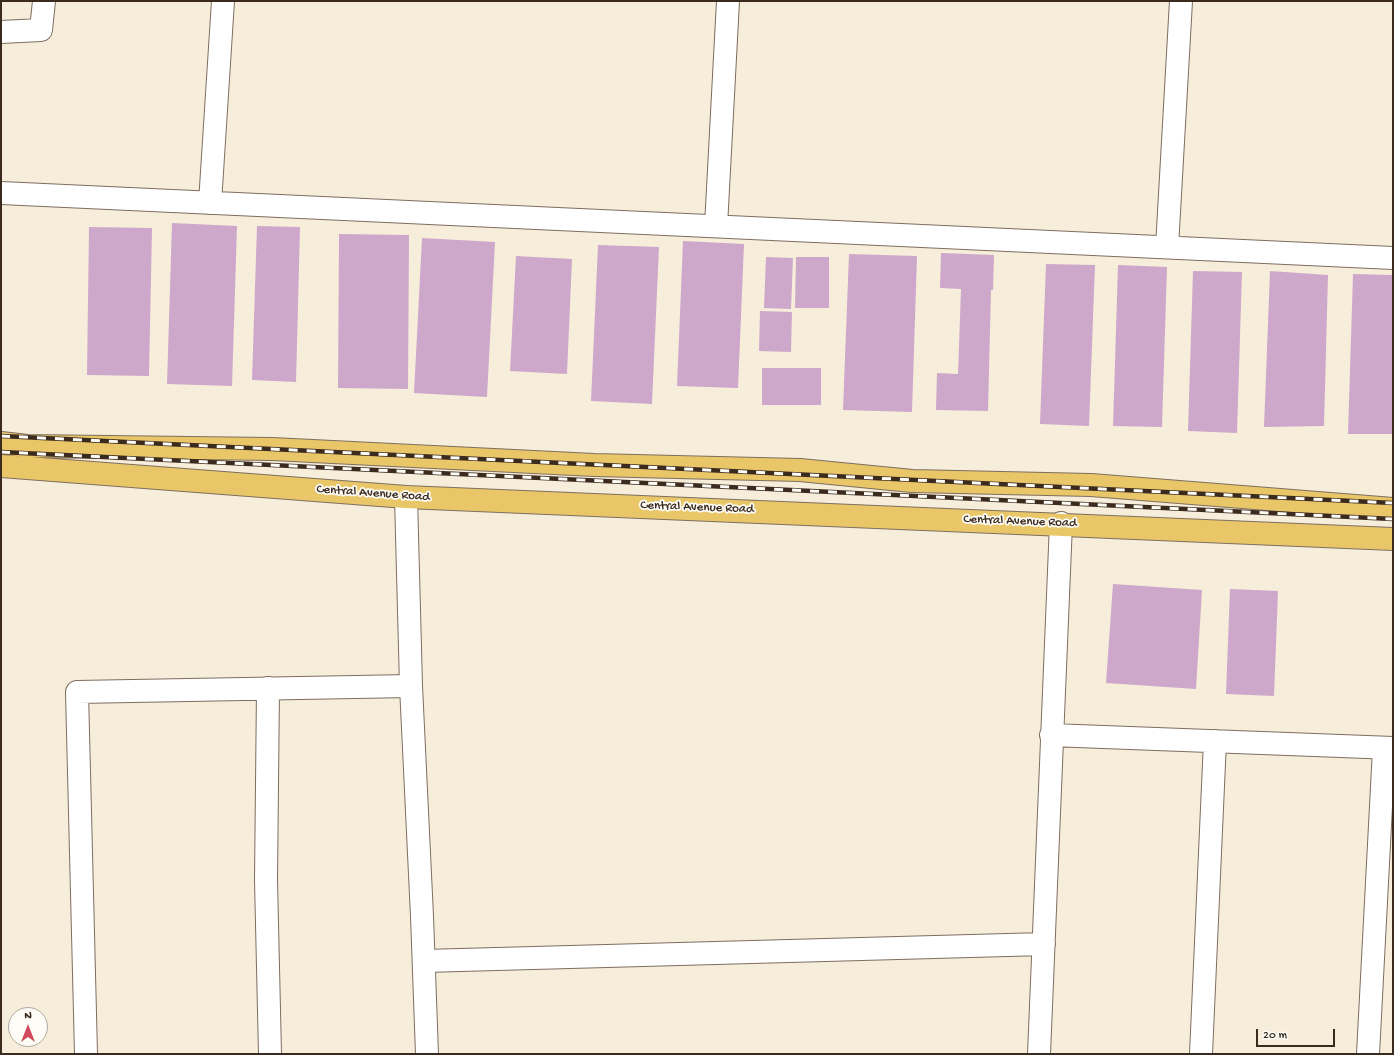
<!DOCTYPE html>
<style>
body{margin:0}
#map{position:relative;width:1394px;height:1055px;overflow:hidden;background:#f7eddb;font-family:"Gochi Hand",sans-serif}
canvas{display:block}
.frame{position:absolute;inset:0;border:2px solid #3b2a1e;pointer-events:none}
.north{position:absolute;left:8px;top:1007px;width:40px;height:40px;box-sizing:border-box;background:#fdfcf7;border:1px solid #afa8a0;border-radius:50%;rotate:0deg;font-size:11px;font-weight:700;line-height:16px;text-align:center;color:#3b2a1e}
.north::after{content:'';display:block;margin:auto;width:14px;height:18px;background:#d1495b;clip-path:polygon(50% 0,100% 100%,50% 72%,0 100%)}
.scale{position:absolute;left:1256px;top:1029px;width:79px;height:18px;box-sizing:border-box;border:2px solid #3b2a1e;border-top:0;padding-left:5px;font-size:12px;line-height:14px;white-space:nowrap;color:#3b2a1e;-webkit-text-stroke:3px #fdfcf7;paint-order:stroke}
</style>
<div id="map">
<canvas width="1394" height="1055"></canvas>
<div class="frame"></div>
<div class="north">N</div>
<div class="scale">20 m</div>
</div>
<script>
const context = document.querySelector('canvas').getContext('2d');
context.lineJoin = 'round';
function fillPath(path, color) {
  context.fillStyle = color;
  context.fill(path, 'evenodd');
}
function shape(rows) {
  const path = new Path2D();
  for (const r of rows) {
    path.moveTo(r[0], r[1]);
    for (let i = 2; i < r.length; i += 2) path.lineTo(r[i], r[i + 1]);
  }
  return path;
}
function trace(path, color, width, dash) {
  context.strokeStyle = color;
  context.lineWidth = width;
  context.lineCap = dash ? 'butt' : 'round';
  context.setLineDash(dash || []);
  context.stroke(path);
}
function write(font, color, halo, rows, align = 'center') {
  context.font = font + ' "Gochi Hand",sans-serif';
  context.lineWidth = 3.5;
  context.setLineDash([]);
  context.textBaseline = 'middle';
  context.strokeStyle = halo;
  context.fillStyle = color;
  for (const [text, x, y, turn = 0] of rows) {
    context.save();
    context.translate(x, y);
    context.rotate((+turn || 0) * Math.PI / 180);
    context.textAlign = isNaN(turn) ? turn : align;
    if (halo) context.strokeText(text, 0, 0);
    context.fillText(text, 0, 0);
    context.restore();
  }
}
fillPath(shape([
 [172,223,237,226,232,386,167,384],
 [257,226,300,227,296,382,252,380],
 [89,227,152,228,149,376,87,375],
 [339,234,409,235,408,389,338,388],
 [422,238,495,242,487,397,414,393],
 [683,241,744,244,738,388,677,386],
 [598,245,659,247,652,404,591,401],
 [941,253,994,255,993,290,991,290,988,411,936,410,937,373,958,374,961,289,940,288],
 [849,254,917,256,912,412,843,410],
 [516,256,572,259,567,374,510,371],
 [766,257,793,258,791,309,764,308],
 [796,257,829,257,829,308,795,308],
 [1046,264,1095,265,1089,426,1040,424],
 [1118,265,1167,267,1162,427,1113,426],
 [1193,271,1242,272,1237,433,1188,431],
 [1270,271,1328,275,1324,426,1264,427],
 [1353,274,1393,275,1393,434,1348,434],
 [760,311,792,312,791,352,759,351],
 [762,368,821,368,821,405,762,405],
 [1113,584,1202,590,1196,689,1106,683],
 [1230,589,1278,591,1274,696,1226,694]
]), '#cda8cb');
const street = shape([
 [1,32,41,30,44,1],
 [1,193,1393,258],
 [210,203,223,1],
 [716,226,728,1],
 [1167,247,1181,1],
 [406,497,411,686,422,916,427,1054],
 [268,688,266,880,270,1054],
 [1051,735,1393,748],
 [424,961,1044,944],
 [86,1054,77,692,411,686],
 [1039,1054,1061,523],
 [1201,1054,1215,741],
 [1368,1054,1384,749]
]);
const primary = shape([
 [1,443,27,446,272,449,594,465,800,470,912,481,1091,485,1393,509],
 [1,466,406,497,1393,539]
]);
trace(street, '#7d6e60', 24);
trace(primary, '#7d6e60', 24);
trace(street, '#fff', 22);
trace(primary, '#e9c769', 22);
const rail = shape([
 [1,436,1393,503],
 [1,452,1393,519]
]);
trace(rail, '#3b2a1e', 4.5);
trace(rail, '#fdfcf7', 3, [9]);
write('13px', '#3b2a1e', '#fdfcf7', [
 ["Central Avenue Road",373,494,4],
 ["Central Avenue Road",697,508,2],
 ["Central Avenue Road",1020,522,2]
]);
</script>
